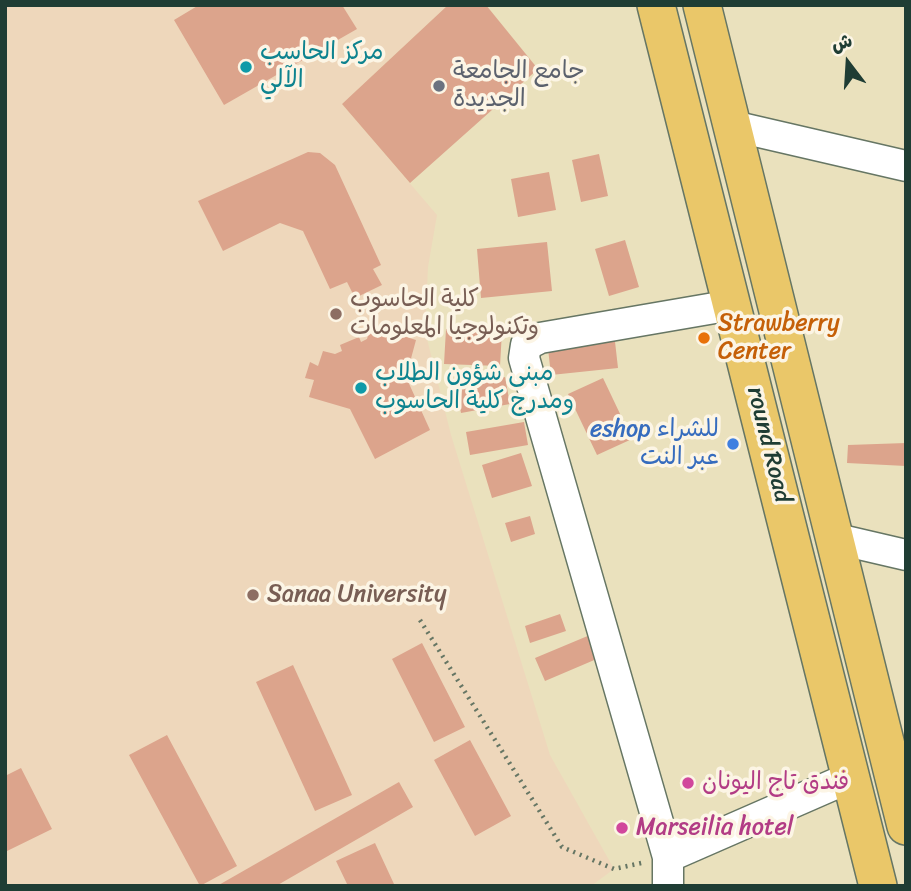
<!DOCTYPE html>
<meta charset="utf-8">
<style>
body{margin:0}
#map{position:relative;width:911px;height:891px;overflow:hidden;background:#eae1bd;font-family:Sriracha,"Playpen Sans Arabic",sans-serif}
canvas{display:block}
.frame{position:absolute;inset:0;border:7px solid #1f3d34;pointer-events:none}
.north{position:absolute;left:813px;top:28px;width:70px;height:70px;-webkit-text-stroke:5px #fcf5e5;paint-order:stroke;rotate:343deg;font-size:19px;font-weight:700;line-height:28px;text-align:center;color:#1f3d34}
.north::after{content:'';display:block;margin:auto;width:24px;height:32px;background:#1f3d34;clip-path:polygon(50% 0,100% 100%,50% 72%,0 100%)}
</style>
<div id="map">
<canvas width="911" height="891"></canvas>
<div class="frame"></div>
<div class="north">ش</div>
</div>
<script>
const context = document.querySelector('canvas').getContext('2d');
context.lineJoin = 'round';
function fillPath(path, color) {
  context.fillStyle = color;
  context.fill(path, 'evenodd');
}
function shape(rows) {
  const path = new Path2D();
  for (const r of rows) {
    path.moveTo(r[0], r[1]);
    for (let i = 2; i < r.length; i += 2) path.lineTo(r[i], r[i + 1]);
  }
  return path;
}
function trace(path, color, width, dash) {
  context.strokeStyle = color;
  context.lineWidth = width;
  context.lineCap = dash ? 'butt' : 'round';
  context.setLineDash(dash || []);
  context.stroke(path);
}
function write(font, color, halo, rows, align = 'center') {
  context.font = font + ' Sriracha,"Playpen Sans Arabic",sans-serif';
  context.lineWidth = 7;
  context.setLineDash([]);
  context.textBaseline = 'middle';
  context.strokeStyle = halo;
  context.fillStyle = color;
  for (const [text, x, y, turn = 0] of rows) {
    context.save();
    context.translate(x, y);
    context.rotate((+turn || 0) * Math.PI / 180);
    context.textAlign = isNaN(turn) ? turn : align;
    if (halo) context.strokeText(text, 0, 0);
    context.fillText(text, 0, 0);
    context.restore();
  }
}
fillPath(shape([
 [5,5,448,5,342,104,437,215,428,267,425,331,451,435,550,755,614,869,591,886,5,886]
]), '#eed7bb');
fillPath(shape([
 [199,5,342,5,357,29,224,105,174,20],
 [448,5,486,5,538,69,410,183,342,104],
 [308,152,320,153,335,165,381,265,373,269,382,285,355,298,347,282,330,289,303,231,280,223,223,251,198,201],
 [599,154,608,196,581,202,572,160],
 [549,172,556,210,518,217,511,179],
 [625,240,639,287,609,296,595,249],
 [547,242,552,291,481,298,477,249],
 [388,323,401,328,400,335,416,340,406,377,430,430,375,459,350,409,309,397,314,380,305,378,310,362,318,366,323,351,335,354,342,351,340,345,359,337,361,342,367,339,371,325,386,330],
 [613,324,618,368,551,375,546,331],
 [446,329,502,331,500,366,444,364],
 [505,377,510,404,461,413,456,387],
 [603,378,632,439,597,455,568,394],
 [524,422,528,445,470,455,466,432],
 [906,443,906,466,847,463,848,445],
 [521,453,532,486,492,498,482,465],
 [530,516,535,534,511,542,505,523],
 [560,614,566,631,530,643,525,626],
 [590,635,599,658,545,681,535,658],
 [422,643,465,727,434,742,392,659],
 [293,665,352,795,315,811,256,682],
 [167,735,237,866,200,886,129,755],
 [470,740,511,816,475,836,434,760],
 [21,768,52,829,5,852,5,776],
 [399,782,413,807,276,886,217,886],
 [375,843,394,884,348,886,336,861]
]), '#dca48c');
const minor = shape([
 [733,126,906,166],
 [833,538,906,555],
 [668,857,851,777],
 [668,886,668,857,524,358,526,345,540,338,732,305]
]);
const major = shape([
 [656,5,878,886],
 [702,5,906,826]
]);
trace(minor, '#667664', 33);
trace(major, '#667664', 40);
trace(shape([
 [420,620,562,847,614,869,646,862]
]), '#667664', 4.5, [2, 5]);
trace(minor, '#fff', 30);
trace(major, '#eac769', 37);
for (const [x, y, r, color] of [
 [246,67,7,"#0f9aa8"],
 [439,86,7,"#6b7280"],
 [336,314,7,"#8d6e63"],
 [704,338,7,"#e8710a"],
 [361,388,7,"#0f9aa8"],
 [733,444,7,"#3f7fe0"],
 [253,595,7,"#8d6e63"],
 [688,783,7,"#d1479c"],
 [622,828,7,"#d1479c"]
]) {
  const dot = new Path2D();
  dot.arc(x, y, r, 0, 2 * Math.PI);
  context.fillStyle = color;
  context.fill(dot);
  trace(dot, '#fcf5e5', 2.5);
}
write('24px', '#0d838f', '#fcf5e5', [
 ["مركز الحاسب",260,53],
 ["الآلي",260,81],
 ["مبنى شؤون الطلاب",375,374],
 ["ومدرج كلية الحاسوب",375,402]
], 'left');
write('24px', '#5b616d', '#fcf5e5', [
 ["جامع الجامعة",453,72],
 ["الجديدة",453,100]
], 'left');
write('24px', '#785e54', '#fcf5e5', [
 ["كلية الحاسوب",350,300],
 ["وتكنولوجيا المعلومات",350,328],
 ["Sanaa University",267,595]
], 'left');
write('24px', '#c56008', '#fcf5e5', [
 ["Strawberry",718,324],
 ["Center",718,352]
], 'left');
write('24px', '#366cbe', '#fcf5e5', [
 ["eshop للشراء",719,430],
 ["عبر النت",719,458]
], 'right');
write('24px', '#1f3d34', '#fcf5e5', [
 ["round Road",768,445,76]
]);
write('24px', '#b23c85', '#fcf5e5', [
 ["فندق تاج اليونان",702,783],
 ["Marseilia hotel",636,828]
], 'left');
</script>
